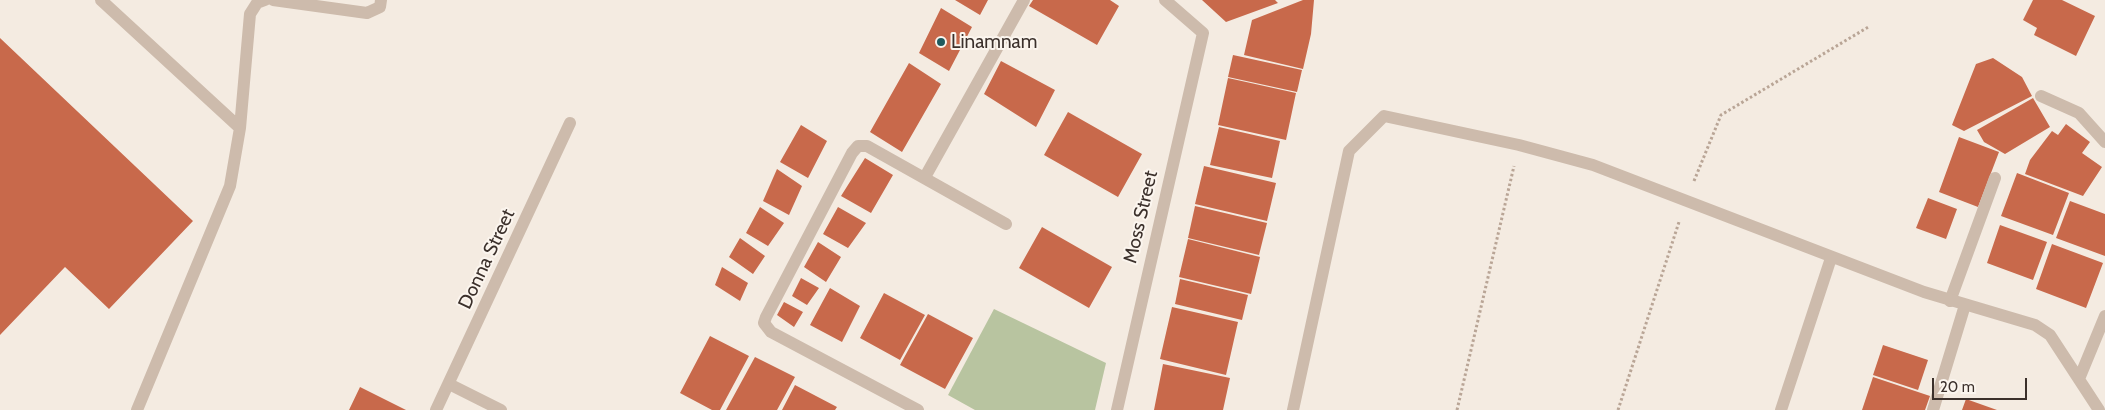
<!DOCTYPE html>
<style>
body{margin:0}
#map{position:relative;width:2105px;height:410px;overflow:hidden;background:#f4ebe1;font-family:Cabin,sans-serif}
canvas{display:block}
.scale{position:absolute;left:1932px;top:378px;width:95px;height:22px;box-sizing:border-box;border:2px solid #3b302b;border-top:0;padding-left:6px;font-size:15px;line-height:18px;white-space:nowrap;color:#3b302b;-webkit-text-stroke:4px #fbf5ee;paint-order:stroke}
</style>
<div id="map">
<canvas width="2105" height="410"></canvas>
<div class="scale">20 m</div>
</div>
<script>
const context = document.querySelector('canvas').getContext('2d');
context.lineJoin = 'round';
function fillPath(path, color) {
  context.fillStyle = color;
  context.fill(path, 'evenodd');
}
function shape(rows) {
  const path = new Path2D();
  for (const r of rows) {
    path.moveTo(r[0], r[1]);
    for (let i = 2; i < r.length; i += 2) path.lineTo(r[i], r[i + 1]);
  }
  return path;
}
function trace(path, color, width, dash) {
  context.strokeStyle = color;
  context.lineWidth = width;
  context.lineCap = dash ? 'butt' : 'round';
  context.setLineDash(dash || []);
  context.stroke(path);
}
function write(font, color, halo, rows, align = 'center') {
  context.font = font + ' Cabin,sans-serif';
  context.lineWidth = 4;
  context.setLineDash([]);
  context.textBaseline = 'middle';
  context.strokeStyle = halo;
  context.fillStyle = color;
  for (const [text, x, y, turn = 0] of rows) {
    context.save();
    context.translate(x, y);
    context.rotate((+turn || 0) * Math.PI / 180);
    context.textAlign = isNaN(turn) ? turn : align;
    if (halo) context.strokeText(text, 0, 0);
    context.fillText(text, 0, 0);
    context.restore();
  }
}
fillPath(shape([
 [994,309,1106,363,1095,410,975,410,948,395]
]), '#b8c4a0');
fillPath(shape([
 [955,0,988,0,980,15],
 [1033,0,1110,0,1119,6,1097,45,1029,6],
 [1202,0,1275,0,1278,3,1226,22],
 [1303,0,1314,0,1311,34,1303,69,1244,55,1252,20],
 [2033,0,2062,0,2095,16,2076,56,2034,35,2037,28,2023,20],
 [941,8,972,27,949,71,919,53],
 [0,38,193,221,109,309,65,267,0,335],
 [1233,55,1302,70,1297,92,1228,77],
 [1993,58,2022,77,2032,96,1964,131,1952,125,1976,64],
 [1001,61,1055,90,1036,127,984,94],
 [909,63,941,84,902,152,870,132],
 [1228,78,1296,93,1286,140,1218,125],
 [2033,98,2050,127,2005,154,1984,142,1977,130],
 [1068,112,1142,154,1118,197,1044,155],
 [2066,124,2090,142,2082,153,2102,167,2083,196,2025,174,2030,160,2052,131,2058,135],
 [801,125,827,141,808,178,780,162],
 [1219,127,1280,141,1272,178,1210,165],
 [1959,137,1999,152,1978,207,1939,192],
 [865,158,893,175,871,213,841,196],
 [1204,166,1276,183,1267,221,1195,204],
 [777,169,802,186,789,215,763,201],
 [2017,173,2069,193,2053,235,2001,216],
 [1928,198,1957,209,1946,239,1916,228],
 [2070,201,2105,214,2105,256,2056,238],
 [1195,206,1267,223,1259,255,1188,238],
 [760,207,784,223,768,246,746,233],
 [838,207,866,223,848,248,823,234],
 [2000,225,2047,242,2033,280,1987,263],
 [1042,227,1112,267,1089,308,1019,268],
 [740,238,765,256,753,274,729,257],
 [1188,239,1260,257,1251,294,1179,277],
 [818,242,841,257,826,282,804,267],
 [2052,244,2103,263,2086,308,2036,289],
 [722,267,748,283,740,301,715,285],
 [801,278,819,288,807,305,792,296],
 [1180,279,1248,295,1242,320,1175,304],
 [830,288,860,306,842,342,810,325],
 [884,293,925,315,900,360,860,338],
 [784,302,803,312,794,327,777,315],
 [1172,307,1238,322,1226,375,1160,359],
 [928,314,973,338,945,389,900,365],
 [710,336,749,356,720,410,712,410,680,393],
 [1883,345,1928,360,1918,390,1873,375],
 [755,357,795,377,777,410,726,410],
 [1163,364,1230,378,1223,410,1154,410],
 [1873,377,1930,396,1925,410,1862,410],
 [795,385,837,407,835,410,782,410],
 [360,387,406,410,349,410],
 [1966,399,1997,410,1962,410]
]), '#c8694b');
trace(shape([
 [1694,181,1721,115,1870,26],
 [1457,410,1514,166],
 [1618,410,1679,222]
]), '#b9a596', 3, [2.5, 2.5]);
trace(shape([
 [101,0,240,128,230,186,137,410],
 [273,0,367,13,380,7,381,0],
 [240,128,250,14,257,3,265,0],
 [1950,301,1995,178]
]), '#cdbbac', 12);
trace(shape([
 [2041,96,2079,113,2105,142],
 [925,177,1024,0],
 [2079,379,2105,316],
 [449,384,501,410],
 [436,410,570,123],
 [918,410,771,332,764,323,766,317,852,153,858,146,867,146,1006,224],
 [1117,410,1203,33,1165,0],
 [1293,410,1349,151,1384,116,1519,145,1593,165,1924,292,2035,325,2050,335,2099,410],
 [1781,410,1831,258],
 [1933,410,1965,305]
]), '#cdbbac', 12);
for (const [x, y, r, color] of [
 [941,42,5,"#1f5a5e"]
]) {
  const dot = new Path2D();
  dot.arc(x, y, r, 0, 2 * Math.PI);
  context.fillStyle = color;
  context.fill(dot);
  trace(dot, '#fbf5ee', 2);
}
write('19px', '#3b302b', '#fbf5ee', [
 ["Linamnam",951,42]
], 'left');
write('19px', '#3b302b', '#fbf5ee', [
 ["Moss Street",1141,217,-77],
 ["Donna Street",487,259,-65]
]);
</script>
